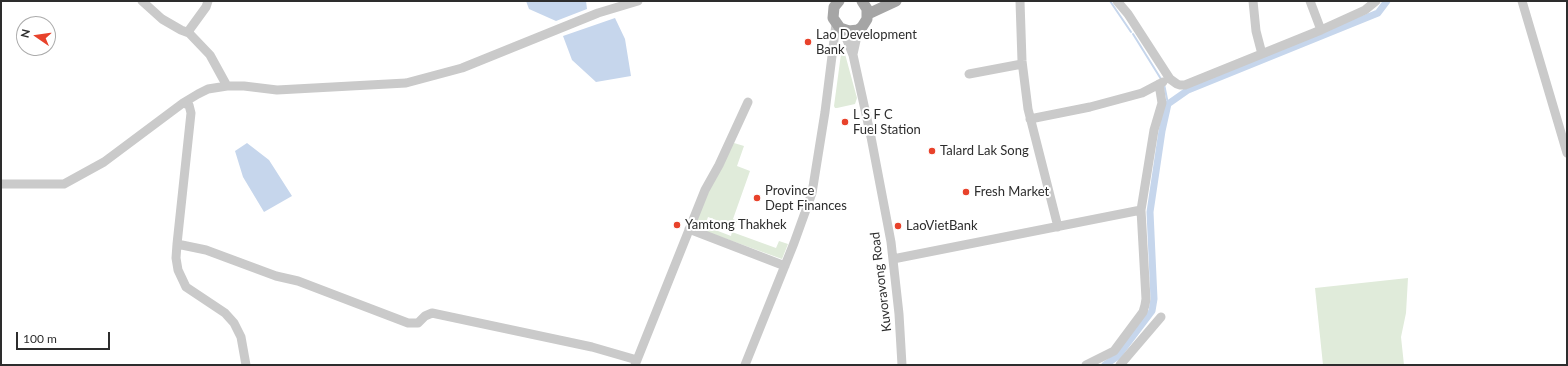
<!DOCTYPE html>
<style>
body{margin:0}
#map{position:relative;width:1568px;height:366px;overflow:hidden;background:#fff;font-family:Lato,sans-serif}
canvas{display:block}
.frame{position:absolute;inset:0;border:2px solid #2d2d2d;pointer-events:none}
.north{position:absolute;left:16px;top:16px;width:40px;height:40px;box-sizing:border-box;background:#fff;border:1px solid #ababab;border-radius:50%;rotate:283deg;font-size:11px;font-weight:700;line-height:16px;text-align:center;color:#2d2d2d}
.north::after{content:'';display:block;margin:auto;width:14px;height:18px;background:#e8422b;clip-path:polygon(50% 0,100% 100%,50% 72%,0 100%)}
.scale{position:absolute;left:16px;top:332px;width:94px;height:18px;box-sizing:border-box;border:2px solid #2d2d2d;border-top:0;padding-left:5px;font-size:12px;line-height:14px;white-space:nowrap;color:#2d2d2d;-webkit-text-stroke:3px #fff;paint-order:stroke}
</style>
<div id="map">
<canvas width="1568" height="366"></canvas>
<div class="frame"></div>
<div class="north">N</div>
<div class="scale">100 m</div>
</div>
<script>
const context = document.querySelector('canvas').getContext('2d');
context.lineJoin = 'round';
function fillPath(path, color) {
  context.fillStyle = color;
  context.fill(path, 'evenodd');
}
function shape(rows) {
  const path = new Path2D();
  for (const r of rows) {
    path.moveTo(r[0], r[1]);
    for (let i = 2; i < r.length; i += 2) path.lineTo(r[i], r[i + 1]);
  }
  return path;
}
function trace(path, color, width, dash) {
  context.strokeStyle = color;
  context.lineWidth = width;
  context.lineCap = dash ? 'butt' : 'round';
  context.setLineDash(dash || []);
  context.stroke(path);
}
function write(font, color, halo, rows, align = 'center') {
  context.font = font + ' Lato,sans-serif';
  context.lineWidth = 4;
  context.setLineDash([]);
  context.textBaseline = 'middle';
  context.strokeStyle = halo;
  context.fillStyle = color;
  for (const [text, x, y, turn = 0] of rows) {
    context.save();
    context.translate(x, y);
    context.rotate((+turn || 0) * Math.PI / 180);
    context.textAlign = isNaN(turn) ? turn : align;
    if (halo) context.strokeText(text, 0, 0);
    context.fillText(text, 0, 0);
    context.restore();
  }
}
fillPath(shape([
 [842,53,845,54,857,98,855,104,837,108,835,108,834,106,841,54],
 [734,143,744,146,737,166,750,171,733,219,737,221,735,227,708,217,705,226,731,236,732,232,776,248,779,241,788,244,782,259,696,228,695,226,707,191],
 [1408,278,1406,313,1401,337,1404,365,1323,365,1315,288]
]), '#e0ebda');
fillPath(shape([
 [526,1,586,1,587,9,556,21,529,9],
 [615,18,625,39,631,76,596,82,572,60,563,36],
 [247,143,269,160,292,196,264,212,243,177,235,151]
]), '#c6d6ec');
trace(shape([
 [1110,1,1131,32],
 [1133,34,1161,79],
 [1164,84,1168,104]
]), '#c6d6ec', 2);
trace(shape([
 [1105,365,1118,356,1152,311,1154,299,1150,212,1162,131,1168,104,1188,90,1378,13,1387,1]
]), '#c6d6ec', 7);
trace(shape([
 [142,1,162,19,181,30,189,33,210,55,227,86],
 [1020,1,1022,61,1028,109,1058,227],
 [1117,1,1128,14,1170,79,1177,84,1180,85,1185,85,1321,30,1365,10,1376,1],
 [1253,1,1256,31,1262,54],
 [1310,1,1321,30],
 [1522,1,1567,153],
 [840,28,847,40,853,55,871,137,891,242,899,314,902,365],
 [189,33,190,29,206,7,208,1],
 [853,54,857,36,862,27],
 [969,74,1022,64],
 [183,103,189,105,191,113,177,244,176,258,178,270,186,287,225,313,234,323,241,337,246,365],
 [1030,119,1090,107,1142,93,1163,82],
 [1,184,64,184,104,162,183,103,198,94,208,89,227,86,244,86,277,90,406,83,462,68,598,13,638,1],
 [689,229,785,266],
 [177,244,206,250,276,276,298,281,408,323,418,323,425,316,432,313,592,347,637,360],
 [893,259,1141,210],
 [635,365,705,190,719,165,748,102],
 [745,365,794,243,812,193,825,112,836,24],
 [1086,365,1114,351,1143,312,1145,305,1146,299,1141,210,1154,130,1162,103,1159,84],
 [1120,365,1161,317]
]), '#cacaca', 9);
trace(shape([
 [839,1,834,7,833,18,840,28,849,31,858,30,862,27,867,19,867,9,862,1],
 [868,14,896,1]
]), '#a5a5a5', 11);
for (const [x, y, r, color] of [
 [808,42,4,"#e8422b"],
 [845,122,4,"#e8422b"],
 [932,151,4,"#e8422b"],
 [966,192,4,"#e8422b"],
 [757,198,4,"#e8422b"],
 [677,225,4,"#e8422b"],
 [898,226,4,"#e8422b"]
]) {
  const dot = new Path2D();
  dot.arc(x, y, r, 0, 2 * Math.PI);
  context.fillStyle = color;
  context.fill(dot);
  trace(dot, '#fff', 1.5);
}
write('13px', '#2d2d2d', '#fff', [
 ["Lao Development",816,35],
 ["Bank",816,50],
 ["L S F C",853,115],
 ["Fuel Station",853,130],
 ["Talard Lak Song",940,151],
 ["Province",765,191],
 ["Dept Finances",765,206],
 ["Fresh Market",974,192],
 ["Yamtong Thakhek",685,225],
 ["LaoVietBank",906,226]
], 'left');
write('13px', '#2d2d2d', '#fff', [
 ["Kuvoravong Road",881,282,-97]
]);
</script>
